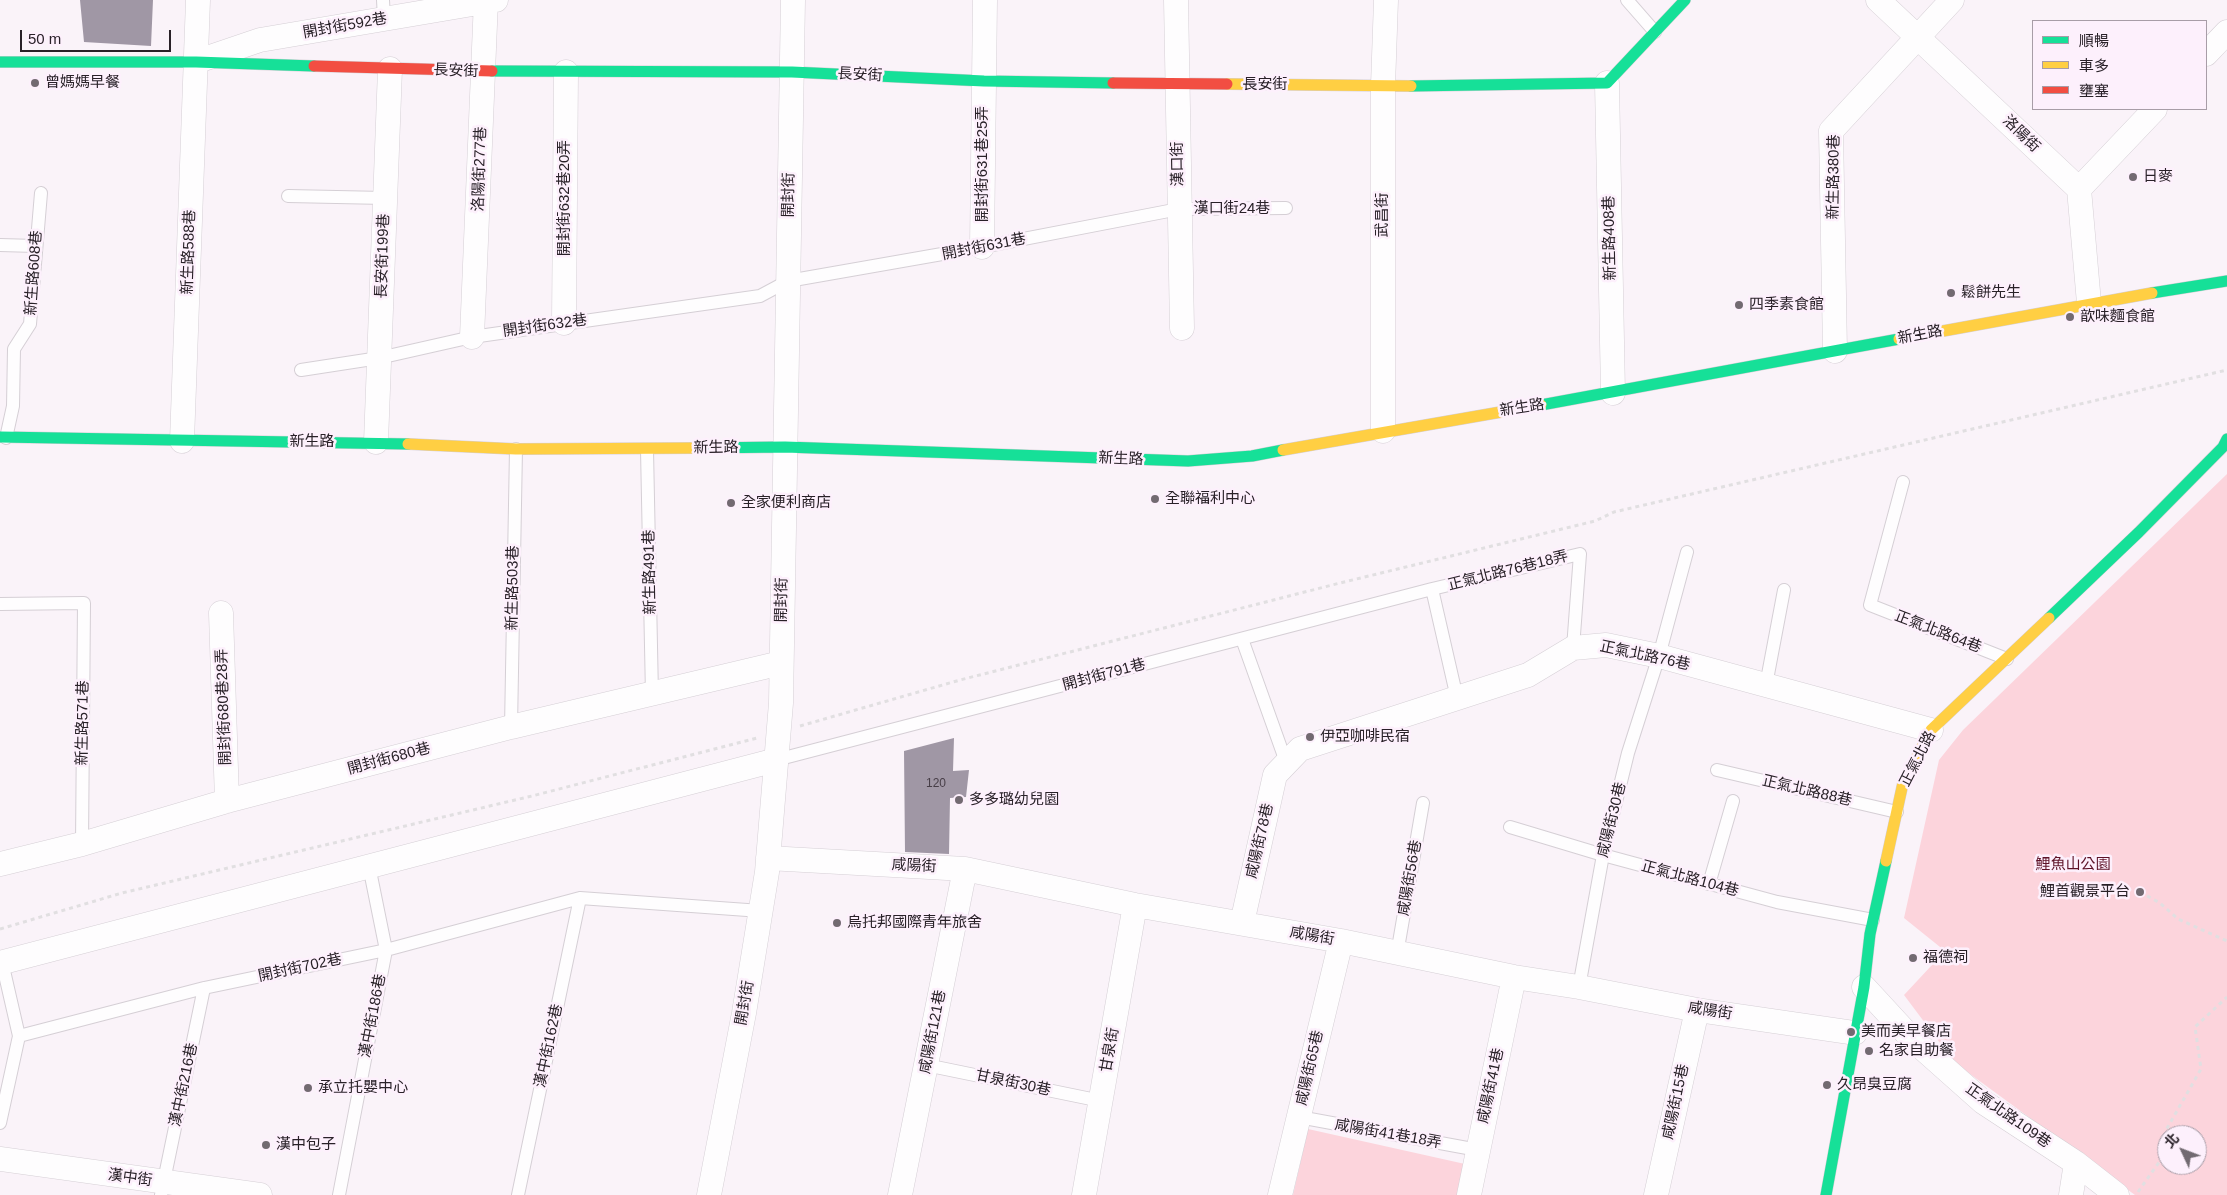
<!DOCTYPE html>
<meta charset="utf-8">
<style>
body{margin:0}
#map{position:relative;width:2227px;height:1195px;overflow:hidden;background:#faf3f9;font-family:Helvetica,"Noto Sans TC",sans-serif}
canvas{display:block}
.legend{position:absolute;left:2032px;top:20px;width:175px;height:90px;box-sizing:border-box;background:#fdf0fc;border:1px solid #a89da7;margin:0;padding:6px 9px;list-style:none;font-size:15px;color:#292128}
.legend li{display:flex;align-items:center;gap:10px;height:25px}
.legend b{width:25px;border:1px solid #a89da7}
.north{position:absolute;left:2157px;top:1125px;width:50px;height:50px;box-sizing:border-box;background:#fdf0fc;border:1px solid #a89da7;border-radius:50%;rotate:313deg;font-size:14px;font-weight:700;line-height:20px;text-align:center;color:#292128}
.north::after{content:'';display:block;margin:auto;width:18px;height:22px;background:#726a71;clip-path:polygon(50% 0,100% 100%,50% 72%,0 100%)}
.scale{position:absolute;left:20px;top:30px;width:151px;height:22px;box-sizing:border-box;border:2px solid #292128;border-top:0;padding-left:6px;font-size:15px;line-height:18px;white-space:nowrap;color:#292128;-webkit-text-stroke:4px #fdf0fc;paint-order:stroke}
</style>
<div id="map">
<canvas width="2227" height="1195"></canvas>
<ul class="legend">
<li><b style="height:6px;background:#16e098"></b>順暢</li>
<li><b style="height:6px;background:#ffcf43"></b>車多</li>
<li><b style="height:6px;background:#f24e42"></b>壅塞</li>
</ul>
<div class="north">北</div>
<div class="scale">50 m</div>
</div>
<script>
const context = document.querySelector('canvas').getContext('2d');
context.lineJoin = 'round';
function fillPath(path, color) {
  context.fillStyle = color;
  context.fill(path, 'evenodd');
}
function shape(rows) {
  const path = new Path2D();
  for (const r of rows) {
    path.moveTo(r[0], r[1]);
    for (let i = 2; i < r.length; i += 2) path.lineTo(r[i], r[i + 1]);
  }
  return path;
}
function trace(path, color, width, dash) {
  context.strokeStyle = color;
  context.lineWidth = width;
  context.lineCap = dash ? 'butt' : 'round';
  context.setLineDash(dash || []);
  context.stroke(path);
}
function write(font, color, halo, rows, align = 'center') {
  context.font = font + ' Helvetica,"Noto Sans TC",sans-serif';
  context.lineWidth = 5;
  context.setLineDash([]);
  context.textBaseline = 'middle';
  context.strokeStyle = halo;
  context.fillStyle = color;
  for (const [text, x, y, turn = 0] of rows) {
    context.save();
    context.translate(x, y);
    context.rotate((+turn || 0) * Math.PI / 180);
    context.textAlign = isNaN(turn) ? turn : align;
    if (halo) context.strokeText(text, 0, 0);
    context.fillText(text, 0, 0);
    context.restore();
  }
}
fillPath(shape([
 [2227,474,2227,1195,2135,1195,1955,1063,1904,995,1945,951,1904,918,1939,760,1963,730],
 [2167,1135,2197,1135,2197,1165,2167,1165],
 [1308,1129,1465,1164,1458,1195,1293,1195]
]), '#fcd4dc');
fillPath(shape([
 [80,0,153,0,151,46,84,42],
 [954,738,953,771,969,770,966,797,950,798,949,854,905,852,904,751]
]), '#a097a5');
const lane = shape([
 [383,0,384,19],
 [1627,0,1655,32],
 [288,196,385,198],
 [0,245,36,246],
 [301,370,379,358,472,337,760,296,788,281,982,247,1179,209,1286,208],
 [6,438,13,406,14,349,30,324,41,193],
 [647,450,652,695],
 [1903,482,1870,605,2007,659],
 [1432,589,1457,698],
 [0,604,84,603,82,844],
 [1242,639,1286,762],
 [1766,685,1784,590],
 [511,727,516,449],
 [776,760,1432,589,1580,554,1573,648],
 [1717,770,1897,812],
 [1510,827,1603,855,1777,902,1873,920],
 [1709,884,1733,801],
 [1397,954,1423,803],
 [1579,987,1603,855,1628,753,1659,656,1687,552],
 [19,1036,204,988,386,950,580,898,761,911],
 [926,1065,1101,1101],
 [1299,1117,1478,1150],
 [0,1123,19,1036,2,962],
 [161,1195,204,988],
 [339,1195,386,950,369,866],
 [518,1195,580,898]
]);
const street = shape([
 [1176,0,1182,328],
 [1878,0,2079,189,2089,303],
 [2206,54,2227,32],
 [204,59,260,40,496,0],
 [1607,83,1613,393],
 [2079,189,2155,109],
 [982,247,985,0],
 [564,323,566,72],
 [472,337,486,0],
 [1835,351,1831,131,1952,0],
 [1383,431,1383,86,1386,0],
 [182,441,198,0],
 [376,442,390,69],
 [221,613,227,801],
 [768,858,965,869,1135,905,1341,941,1514,977,1579,987,1697,1010,1855,1033],
 [0,864,82,844,227,801,511,727,781,663],
 [1242,923,1275,775,1300,749,1528,675,1573,648,1606,645,1659,656,1931,730],
 [0,963,776,760],
 [1864,987,1911,1038,1983,1102,2076,1163,2117,1195],
 [0,1159,260,1195],
 [709,1195,744,1013,767,872,781,703,793,0],
 [900,1195,965,869],
 [1084,1195,1135,905],
 [1280,1195,1341,941],
 [1469,1195,1514,977],
 [1656,1195,1697,1010],
 [2071,1195,2076,1163]
]);
const fast = shape([
 [0,62,196,62,314,66],
 [492,71,792,72,984,81,1113,83],
 [1411,86,1607,83,1685,0],
 [2152,293,2227,281],
 [1541,405,1899,339],
 [0,437,408,444],
 [698,448,785,447,1188,461,1252,456,1283,450],
 [2049,618,2139,532,2223,447,2227,439],
 [1826,1195,1864,987,1870,934,1886,861]
]);
const slow = shape([
 [1227,84,1411,86],
 [1899,339,2152,293],
 [408,444,516,449,698,448],
 [1283,450,1541,405],
 [1886,861,1903,783,1931,730,2049,618]
]);
const jam = shape([
 [314,66,492,71],
 [1113,83,1227,84]
]);
trace(lane, '#d5cfd5', 14);
trace(street, '#d5cfd5', 25);
trace(fast, '#d5cfd5', 12);
trace(slow, '#d5cfd5', 12);
trace(jam, '#d5cfd5', 12);
trace(shape([
 [800,726,960,680,1340,583,1595,521,1614,512,2227,370],
 [2140,892,2160,903,2178,919,2227,941],
 [0,929,122,893,532,796,757,738],
 [2170,1135,2166,1130,2201,1069,2195,1027,2227,997],
 [2138,1192,2167,1151]
]), '#e1dfe1', 3, [4, 4]);
trace(lane, '#fefdfe', 12);
trace(street, '#fefdfe', 24);
trace(fast, '#16e098', 11);
trace(slow, '#ffcf43', 11);
trace(jam, '#f24e42', 11);
for (const [x, y, r, color] of [
 [35,83,5,"#726a71"],
 [2133,177,5,"#726a71"],
 [1951,293,5,"#726a71"],
 [1739,305,5,"#726a71"],
 [2070,317,5,"#726a71"],
 [1155,499,5,"#726a71"],
 [731,503,5,"#726a71"],
 [1310,737,5,"#726a71"],
 [959,800,5,"#726a71"],
 [2140,892,5,"#726a71"],
 [837,923,5,"#726a71"],
 [1913,958,5,"#726a71"],
 [1851,1032,5,"#726a71"],
 [1869,1051,5,"#726a71"],
 [1827,1085,5,"#726a71"],
 [308,1088,5,"#726a71"],
 [266,1145,5,"#726a71"]
]) {
  const dot = new Path2D();
  dot.arc(x, y, r, 0, 2 * Math.PI);
  context.fillStyle = color;
  context.fill(dot);
  trace(dot, '#fdf0fc', 2);
}
write('12px', '#473e47', null, [
 ["120",936,784]
]);
write('15px', '#292128', '#fdf0fc', [
 ["開封街592巷",345,26,-10],
 ["長安街",456,71,2],
 ["長安街",860,75,3],
 ["長安街",1265,85],
 ["洛陽街",2021,134,44],
 ["開封街631巷25弄",983,164,-90],
 ["漢口街",1178,164,-91],
 ["洛陽街277巷",480,169,-88],
 ["新生路380巷",1834,177,-89],
 ["開封街",789,195,-89],
 ["開封街632巷20弄",565,198,-90],
 ["漢口街24巷",1232,209],
 ["武昌街",1383,215,-90],
 ["新生路408巷",1610,238,-91],
 ["開封街631巷",984,247,-11],
 ["新生路588巷",189,252,-88],
 ["長安街199巷",383,256,-88],
 ["新生路608巷",34,273,-86],
 ["開封街632巷",545,326,-8],
 ["新生路",1920,335,-11],
 ["新生路",1522,408,-9],
 ["新生路",312,442],
 ["新生路",716,448,-1],
 ["新生路",1121,459,2],
 ["正氣北路76巷18弄",1508,571,-14],
 ["新生路491巷",650,572,-91],
 ["新生路503巷",513,588,-89],
 ["開封街",782,600,-89],
 ["正氣北路64巷",1938,632,21],
 ["正氣北路76巷",1645,656,12],
 ["開封街791巷",1104,675,-15],
 ["開封街680巷28弄",224,707,-92],
 ["新生路571巷",83,723,-89],
 ["開封街680巷",389,759,-15],
 ["正氣北路",1918,759,-63],
 ["正氣北路88巷",1807,791,13],
 ["咸陽街30巷",1612,820,-76],
 ["咸陽街78巷",1260,841,-77],
 ["咸陽街",914,866,3],
 ["咸陽街56巷",1410,878,-80],
 ["正氣北路104巷",1690,879,15],
 ["咸陽街",1312,936,10],
 ["開封街702巷",300,968,-12],
 ["開封街",745,1003,-80],
 ["咸陽街",1710,1011,9],
 ["漢中街186巷",373,1016,-79],
 ["咸陽街121巷",933,1032,-79],
 ["漢中街162巷",549,1046,-78],
 ["甘泉街",1110,1050,-80],
 ["咸陽街65巷",1310,1068,-77],
 ["甘泉街30巷",1013,1083,12],
 ["漢中街216巷",184,1085,-78],
 ["咸陽街41巷",1491,1086,-78],
 ["咸陽街15巷",1676,1102,-78],
 ["正氣北路109巷",2008,1116,35],
 ["咸陽街41巷18弄",1388,1134,10],
 ["漢中街",130,1178,8]
]);
write('15px', '#292128', '#fdf0fc', [
 ["曾媽媽早餐",45,83],
 ["日麥",2143,177],
 ["鬆餅先生",1961,293],
 ["四季素食館",1749,305],
 ["歆味麵食館",2080,317],
 ["全聯福利中心",1165,499],
 ["全家便利商店",741,503],
 ["伊亞咖啡民宿",1320,737],
 ["多多璐幼兒園",969,800],
 ["鯉首觀景平台",2130,892,"right"],
 ["烏托邦國際青年旅舍",847,923],
 ["福德祠",1923,958],
 ["美而美早餐店",1861,1032],
 ["名家自助餐",1879,1051],
 ["久昂臭豆腐",1837,1085],
 ["承立托嬰中心",318,1088],
 ["漢中包子",276,1145]
], 'left');
write('15px', '#5d1227', '#fdf0fc', [
 ["鯉魚山公園",2073,865]
]);
</script>
